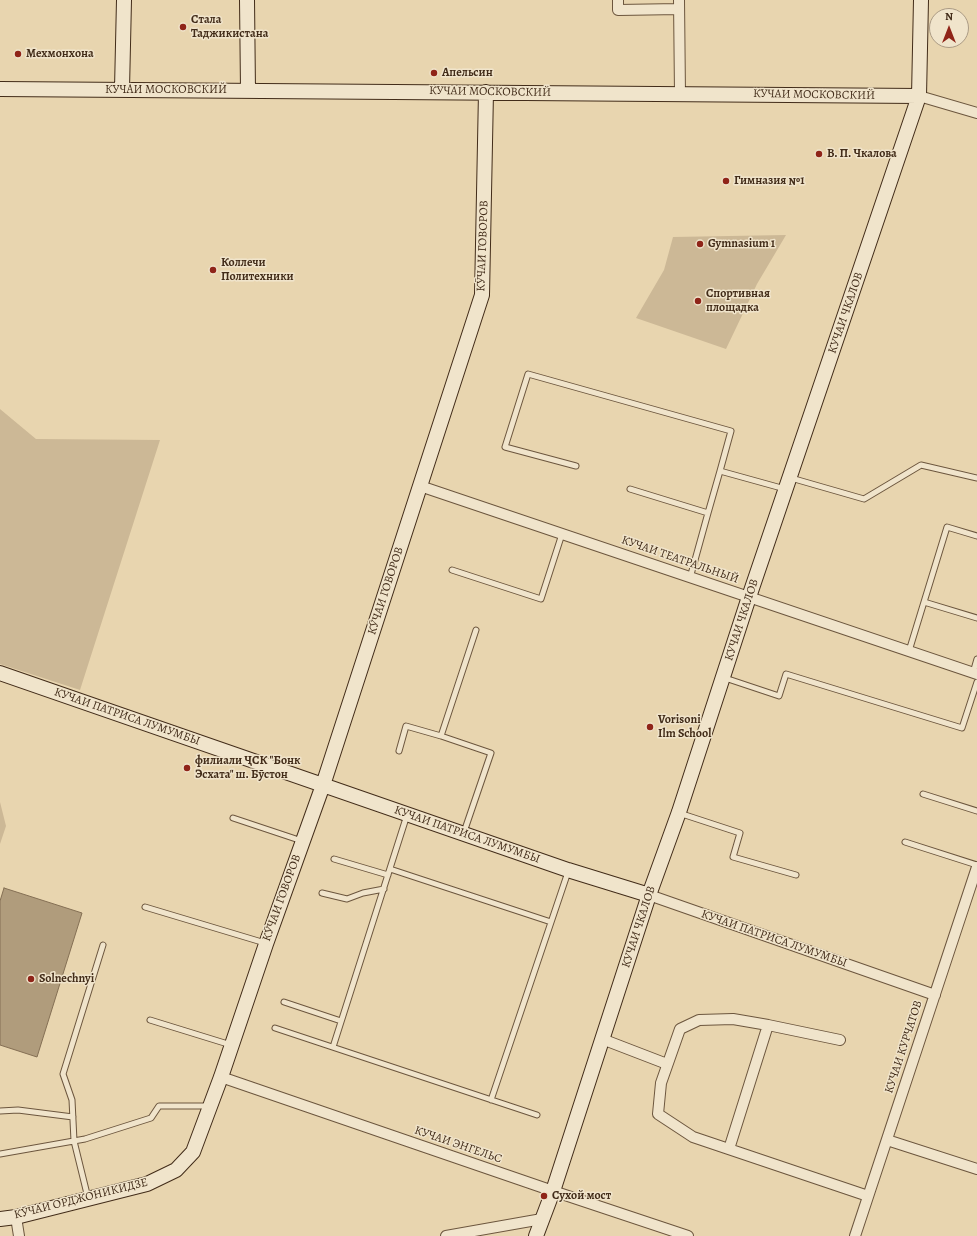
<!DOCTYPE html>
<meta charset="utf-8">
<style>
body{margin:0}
#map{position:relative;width:977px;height:1236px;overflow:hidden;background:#e8d5af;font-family:Alegreya,serif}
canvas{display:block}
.north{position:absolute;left:929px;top:8px;width:40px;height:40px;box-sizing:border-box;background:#f0e4cb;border:1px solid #aa9a84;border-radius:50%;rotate:0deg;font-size:11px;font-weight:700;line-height:16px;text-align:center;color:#422c19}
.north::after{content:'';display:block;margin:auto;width:14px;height:18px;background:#8f2418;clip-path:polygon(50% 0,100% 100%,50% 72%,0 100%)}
</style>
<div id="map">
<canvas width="977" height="1236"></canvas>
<div class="north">N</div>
</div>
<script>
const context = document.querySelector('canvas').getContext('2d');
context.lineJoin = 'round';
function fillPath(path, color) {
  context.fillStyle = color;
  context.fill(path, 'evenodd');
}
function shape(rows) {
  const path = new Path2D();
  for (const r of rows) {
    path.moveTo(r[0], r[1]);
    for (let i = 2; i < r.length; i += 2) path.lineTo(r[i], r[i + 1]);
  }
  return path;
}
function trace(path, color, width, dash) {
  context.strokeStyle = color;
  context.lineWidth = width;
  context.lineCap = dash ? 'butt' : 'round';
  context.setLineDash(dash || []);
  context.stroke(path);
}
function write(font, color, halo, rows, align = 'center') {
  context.font = font + ' Alegreya,serif';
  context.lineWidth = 3;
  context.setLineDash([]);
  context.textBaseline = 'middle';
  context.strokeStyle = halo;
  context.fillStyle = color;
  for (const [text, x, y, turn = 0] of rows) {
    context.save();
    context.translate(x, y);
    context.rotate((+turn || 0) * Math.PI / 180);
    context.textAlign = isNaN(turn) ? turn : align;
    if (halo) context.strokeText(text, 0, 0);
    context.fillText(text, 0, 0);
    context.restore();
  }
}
fillPath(shape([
 [786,235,757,284,726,349,636,318,664,270,673,237],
 [0,409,36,439,160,440,80,690,0,664],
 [0,802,6,826,0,844]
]), '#ccb896');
const water = shape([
 [4,888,82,913,37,1057,0,1045,0,901,4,888]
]);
fillPath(water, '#b09c7c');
trace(water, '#846f54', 1);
const lane = shape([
 [576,466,505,447,528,374,731,431,720,471,785,489],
 [791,478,864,499,921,465,977,478],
 [630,489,708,513,690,578],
 [708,513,720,471],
 [977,536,947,527,924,602,977,618],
 [452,570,541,599,562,534],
 [909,651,924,602],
 [973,673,977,659],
 [725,678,779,696,786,674,962,728,977,682],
 [399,751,406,726,441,736],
 [923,794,977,811],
 [679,813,740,833,733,857,796,875],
 [233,818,302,841],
 [464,832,491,753,441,736,476,630],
 [905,842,977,865],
 [334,859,388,875],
 [390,869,551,922],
 [322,893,347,899,363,893,384,889],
 [145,907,265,943],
 [284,1002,341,1021],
 [150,1020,231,1045],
 [275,1028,537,1115],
 [333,1047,407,815],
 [491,1100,568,872],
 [0,1111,18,1110,73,1117],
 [0,1154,85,1139,151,1118,159,1106,209,1106],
 [88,1198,74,1141,72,1100,63,1074,103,945]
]);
const street = shape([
 [618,0,618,10,679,9],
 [679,0,680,94],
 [919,96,977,113],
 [420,486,977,674],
 [649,895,935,995],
 [602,1039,667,1064],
 [840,1040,768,1025,733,1019,699,1020,680,1029,661,1083,658,1114,693,1137,868,1196],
 [221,1077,553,1191,688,1236],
 [887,1140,977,1169],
 [729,1149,768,1025],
 [16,1217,19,1236],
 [446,1236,542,1219],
 [855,1236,977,867]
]);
const secondary = shape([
 [247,0,248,90],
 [0,89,919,96],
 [122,89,124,0],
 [0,673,568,870,649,895],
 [0,1219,16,1217,147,1184,176,1170,193,1152,221,1077,266,944,323,785,482,295,486,92],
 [536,1236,553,1191,649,895,679,812,749,597,919,96,921,0]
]);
trace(lane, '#6c563e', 7);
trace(street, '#6c563e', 12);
trace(secondary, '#422c19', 16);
trace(lane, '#f0e4cb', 5);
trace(street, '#f0e4cb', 10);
trace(secondary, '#f0e4cb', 14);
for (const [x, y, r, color] of [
 [183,27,4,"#8f2418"],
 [18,54,4,"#8f2418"],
 [434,73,4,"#8f2418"],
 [819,154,4,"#8f2418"],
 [726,181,4,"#8f2418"],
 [700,244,4,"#8f2418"],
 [213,270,4,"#8f2418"],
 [698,301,4,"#8f2418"],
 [650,727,4,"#8f2418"],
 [187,768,4,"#8f2418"],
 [31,979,4,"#8f2418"],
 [544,1196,4,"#8f2418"]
]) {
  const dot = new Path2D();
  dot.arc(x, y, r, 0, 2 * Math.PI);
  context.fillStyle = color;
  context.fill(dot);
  trace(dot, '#f0e4cb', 1.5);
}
write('bold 12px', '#422c19', '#f0e4cb', [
 ["Стала",191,20],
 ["Таджикистана",191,34],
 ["Мехмонхона",26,54],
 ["Апельсин",442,73],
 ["В. П. Чкалова",827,154],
 ["Гимназия №1",734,181],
 ["Gymnasium 1",708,244],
 ["Коллечи",221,263],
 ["Политехники",221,277],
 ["Спортивная",706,294],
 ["площадка",706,308],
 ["Vorisoni",658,720],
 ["Ilm School",658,734],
 ["филиали ҶСК \"Бонк",195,761],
 ["Эсхата\" ш. Бӯстон",195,775],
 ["Solnechnyi",39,979],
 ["Сухой мост",552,1196]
], 'left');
write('12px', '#422c19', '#f0e4cb', [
 ["КУЧАИ МОСКОВСКИЙ",166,90],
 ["КУЧАИ МОСКОВСКИЙ",490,92,1],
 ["КУЧАИ МОСКОВСКИЙ",814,95,1],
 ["КӮЧАИ ГОВОРОВ",483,246,-88],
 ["КУЧАИ ЧКАЛОВ",846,313,-71],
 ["КУЧАИ ТЕАТРАЛЬНЫЙ",680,560,19],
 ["КӮЧАИ ГОВОРОВ",386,591,-72],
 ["КУЧАИ ЧКАЛОВ",742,620,-72],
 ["КУЧАИ ПАТРИСА ЛУМУМБЫ",127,717,19],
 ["КУЧАИ ПАТРИСА ЛУМУМБЫ",467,835,19],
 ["КӮЧАИ ГОВОРОВ",282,898,-70],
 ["КУЧАИ ЧКАЛОВ",639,927,-72],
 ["КУЧАИ ПАТРИСА ЛУМУМБЫ",774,939,19],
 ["КУЧАИ КУРЧАТОВ",904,1047,-72],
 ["КУЧАИ ЭНГЕЛЬС",458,1145,19],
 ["КӮЧАИ ОРДЖОНИКИДЗЕ",81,1199,-14]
]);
</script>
